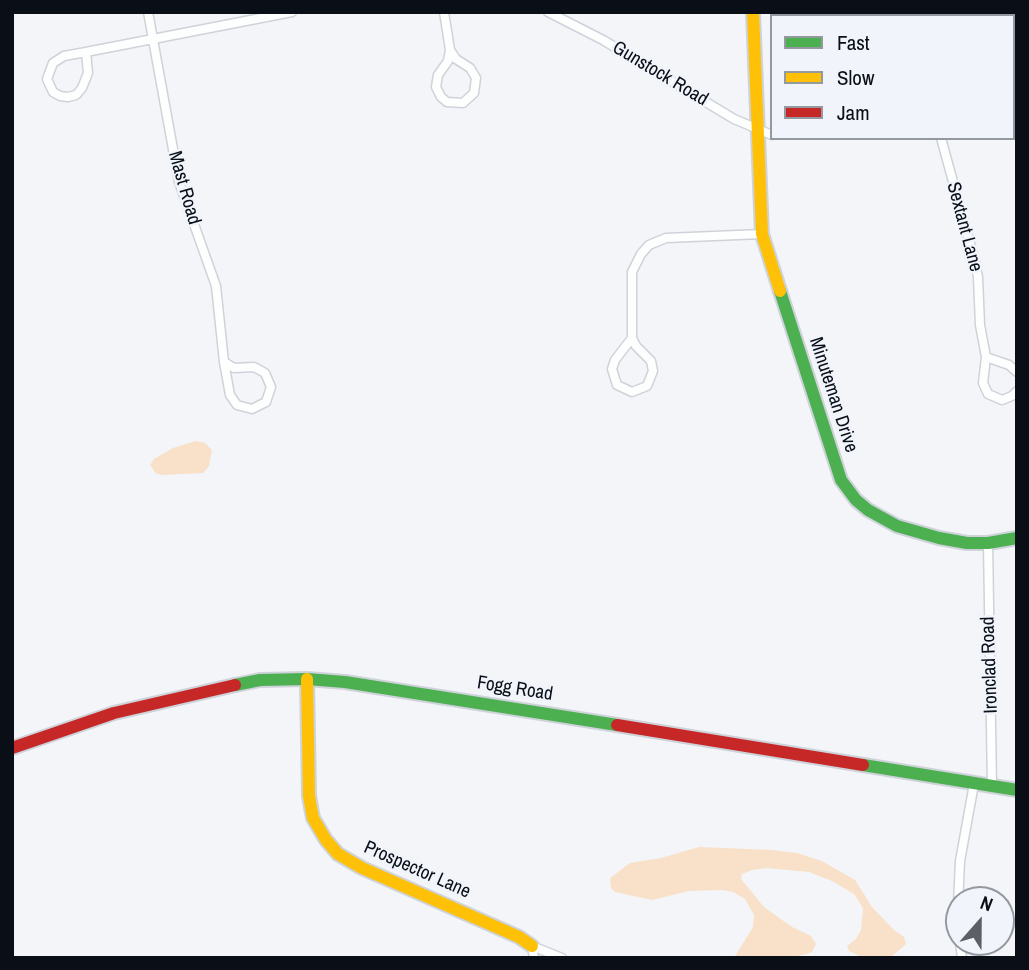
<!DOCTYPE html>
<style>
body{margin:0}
#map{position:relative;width:1029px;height:970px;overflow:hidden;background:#f3f5f8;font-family:"Archivo Narrow",sans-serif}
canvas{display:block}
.frame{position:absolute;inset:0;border:14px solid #090e17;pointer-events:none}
.legend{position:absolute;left:770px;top:14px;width:245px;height:126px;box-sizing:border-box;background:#f1f4fa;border:2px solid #94989f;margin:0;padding:9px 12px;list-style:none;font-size:21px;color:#090e17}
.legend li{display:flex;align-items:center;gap:14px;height:35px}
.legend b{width:35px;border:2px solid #94989f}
.north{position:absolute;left:945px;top:886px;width:70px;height:70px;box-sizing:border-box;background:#f1f4fa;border:2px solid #94989f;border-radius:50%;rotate:21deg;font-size:19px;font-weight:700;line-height:28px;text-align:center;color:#090e17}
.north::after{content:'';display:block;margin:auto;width:24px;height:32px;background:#5b5f66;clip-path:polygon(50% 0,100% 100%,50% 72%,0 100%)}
</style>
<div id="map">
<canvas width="1029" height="970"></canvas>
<div class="frame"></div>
<ul class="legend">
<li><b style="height:9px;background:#4caf50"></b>Fast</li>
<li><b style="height:9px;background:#ffc107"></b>Slow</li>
<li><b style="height:9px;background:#c62828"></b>Jam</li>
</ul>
<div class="north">N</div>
</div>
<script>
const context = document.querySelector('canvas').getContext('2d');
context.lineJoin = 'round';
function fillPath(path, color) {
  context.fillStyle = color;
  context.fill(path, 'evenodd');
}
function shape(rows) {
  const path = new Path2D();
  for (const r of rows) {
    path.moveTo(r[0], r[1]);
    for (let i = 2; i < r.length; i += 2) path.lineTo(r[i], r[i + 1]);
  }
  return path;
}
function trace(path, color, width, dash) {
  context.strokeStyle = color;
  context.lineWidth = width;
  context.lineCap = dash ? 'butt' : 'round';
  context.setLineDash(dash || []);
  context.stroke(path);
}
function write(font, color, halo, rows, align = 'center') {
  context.font = font + ' "Archivo Narrow",sans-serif';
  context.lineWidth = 5;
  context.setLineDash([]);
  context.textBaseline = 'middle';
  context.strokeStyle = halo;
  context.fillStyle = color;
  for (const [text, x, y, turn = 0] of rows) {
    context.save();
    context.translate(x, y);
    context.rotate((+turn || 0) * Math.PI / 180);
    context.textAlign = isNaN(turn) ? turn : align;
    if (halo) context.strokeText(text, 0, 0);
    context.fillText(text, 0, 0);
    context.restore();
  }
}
fillPath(shape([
 [196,441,205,443,212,450,209,466,203,473,162,475,155,473,152,467,150,465,154,459,173,448],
 [699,847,772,850,797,853,822,861,855,880,872,907,894,930,904,937,906,944,890,958,864,958,849,951,847,946,856,939,861,930,863,908,854,894,832,881,809,872,767,868,752,870,742,874,741,879,764,907,792,927,811,936,816,944,812,952,793,958,734,958,753,927,754,915,745,899,733,892,722,890,689,891,652,900,615,892,611,888,610,878,630,863,661,858]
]), '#f8e1c8');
const street = shape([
 [148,12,179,182,216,286,224,362],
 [444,12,450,50],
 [548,12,603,40,734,119,772,135],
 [938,16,938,12],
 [450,50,456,59,470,68,476,78,474,93,463,103,447,102,441,97,436,87,438,75,448,61,450,50],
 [86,52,292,12],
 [86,52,88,73,82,88,76,95,68,97,60,96,53,92,47,79,53,63,64,56,86,52],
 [1013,130,1017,130],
 [941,138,974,258,978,277,980,325,986,357],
 [632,338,632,272,641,254,649,245,666,238,762,234],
 [632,338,636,346,651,361,653,371,647,386,632,392,617,385,612,369,615,360,632,338],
 [224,362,234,368,254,367,265,373,271,387,266,402,252,409,237,405,230,395,224,362],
 [1017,372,1009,365,986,357,983,383,988,394,1002,400,1012,396,1017,391],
 [988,543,992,787],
 [959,926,958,905,960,861,974,784],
 [960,942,962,958],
 [534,958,532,946,562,958]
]);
const fast = shape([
 [780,291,841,480,856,500,868,510,897,526,939,538,967,543,988,543,1017,538],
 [235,685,260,680,307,679,345,682,617,725],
 [863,765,1017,790]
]);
const slow = shape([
 [753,12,762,234,780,291],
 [307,679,309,796,313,818,326,840,338,854,362,868,519,937,532,946]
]);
const jam = shape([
 [617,725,863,765],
 [12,748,114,713,235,685]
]);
trace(street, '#ced3da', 11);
trace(fast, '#ced3da', 16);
trace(slow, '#ced3da', 16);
trace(jam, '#ced3da', 16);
trace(street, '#fdfefe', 8);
trace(fast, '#4caf50', 12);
trace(slow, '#ffc107', 12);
trace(jam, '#c62828', 12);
write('19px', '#090e17', '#f1f4fa', [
 ["Gunstock Road",660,74,31],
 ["Mast Road",184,188,74],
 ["Sextant Lane",964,227,75],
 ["Minuteman Drive",833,395,72],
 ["Ironclad Road",990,665,-92],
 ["Fogg Road",515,689,9],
 ["Prospector Lane",417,870,24]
]);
</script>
